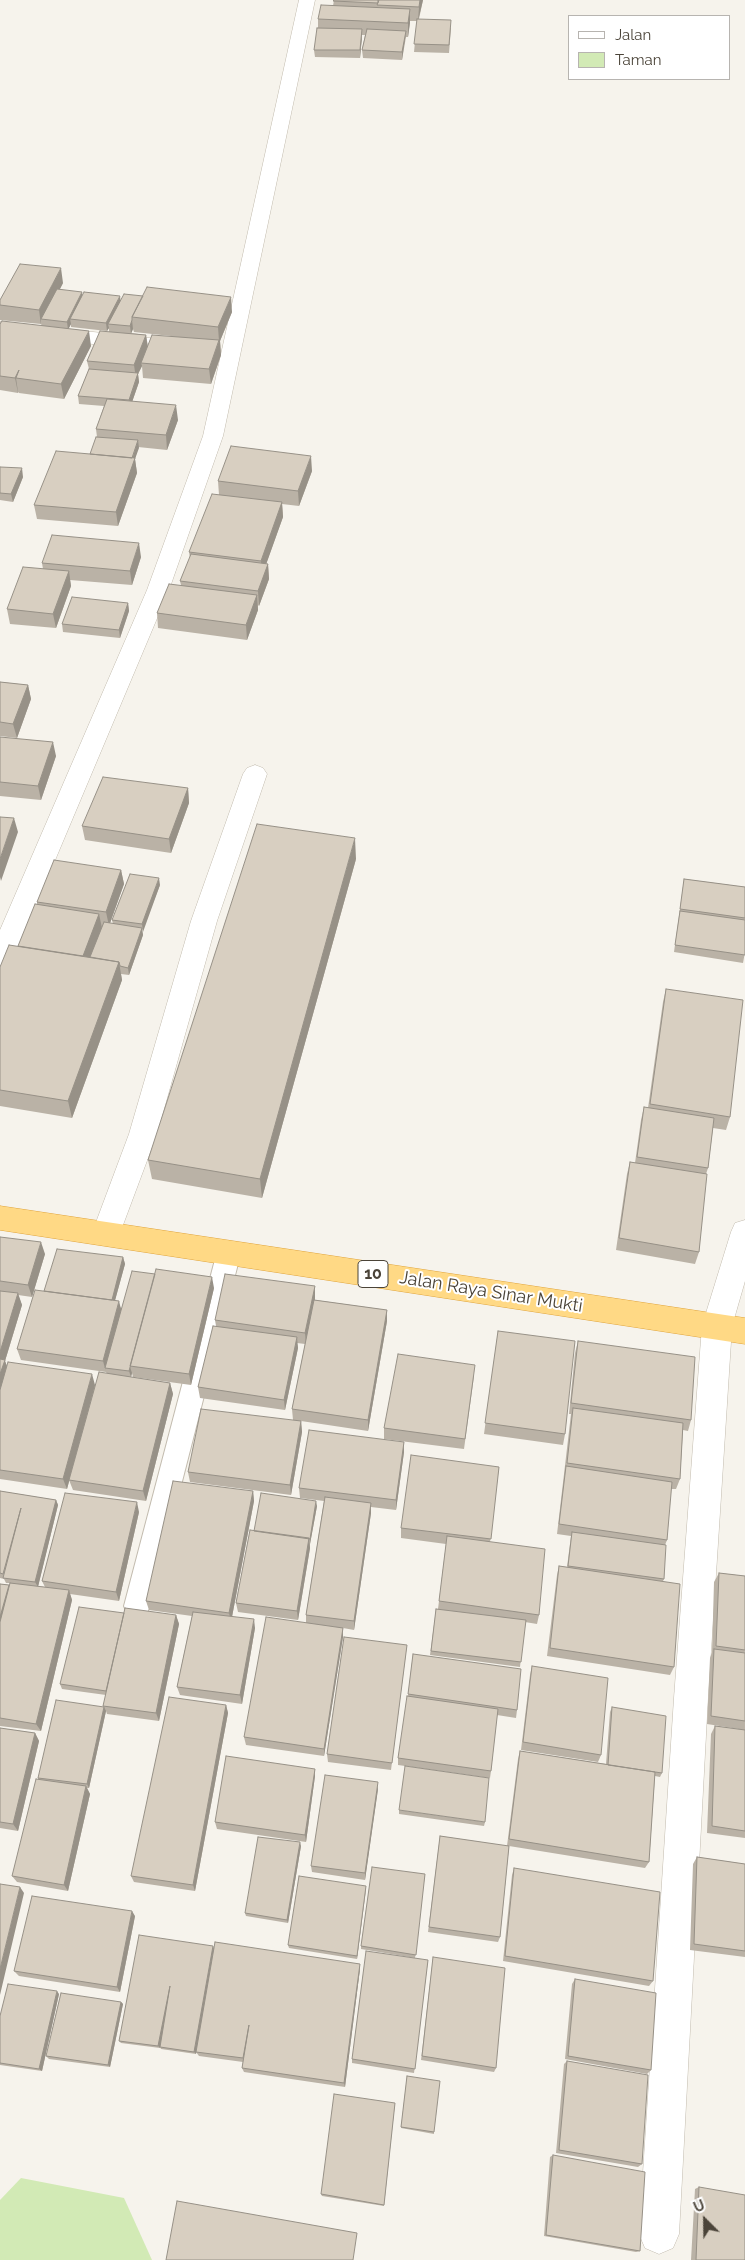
<!DOCTYPE html>
<style>
body{margin:0}
#map{position:relative;width:745px;height:2260px;overflow:hidden;background:#f6f3ec;font-family:Raleway,sans-serif}
canvas{display:block}
.legend{position:absolute;left:568px;top:15px;width:162px;height:65px;box-sizing:border-box;background:#fff;border:1px solid #b7b4b0;margin:0;padding:6px 9px;list-style:none;font-size:15px;color:#4b4439}
.legend li{display:flex;align-items:center;gap:10px;height:25px}
.legend b{width:25px;border:1px solid #b7b4b0}
.north{position:absolute;left:680px;top:2195px;width:50px;height:50px;-webkit-text-stroke:4px #fff;paint-order:stroke;rotate:337deg;font-size:14px;font-weight:700;line-height:20px;text-align:center;color:#4b4439}
.north::after{content:'';display:block;margin:auto;width:18px;height:22px;background:#4b4439;clip-path:polygon(50% 0,100% 100%,50% 72%,0 100%)}
</style>
<div id="map">
<canvas width="745" height="2260"></canvas>
<ul class="legend">
<li><b style="height:6px;background:#fff"></b>Jalan</li>
<li><b style="height:14px;background:#d2eab5"></b>Taman</li>
</ul>
<div class="north">U</div>
</div>
<script>
const context = document.querySelector('canvas').getContext('2d');
context.lineJoin = 'round';
function fillPath(path, color) {
  context.fillStyle = color;
  context.fill(path, 'evenodd');
}
function shape(rows) {
  const path = new Path2D();
  for (const r of rows) {
    path.moveTo(r[0], r[1]);
    for (let i = 2; i < r.length; i += 2) path.lineTo(r[i], r[i + 1]);
  }
  return path;
}
function trace(path, color, width, dash) {
  context.strokeStyle = color;
  context.lineWidth = width;
  context.lineCap = dash ? 'butt' : 'round';
  context.setLineDash(dash || []);
  context.stroke(path);
}
function write(font, color, halo, rows, align = 'center') {
  context.font = font + ' Raleway,sans-serif';
  context.lineWidth = 4;
  context.setLineDash([]);
  context.textBaseline = 'middle';
  context.strokeStyle = halo;
  context.fillStyle = color;
  for (const [text, x, y, turn = 0] of rows) {
    context.save();
    context.translate(x, y);
    context.rotate((+turn || 0) * Math.PI / 180);
    context.textAlign = isNaN(turn) ? turn : align;
    if (halo) context.strokeText(text, 0, 0);
    context.fillText(text, 0, 0);
    context.restore();
  }
}
fillPath(shape([
 [21,2178,124,2198,152,2260,0,2260,0,2200]
]), '#d2eab5');
const service = shape([
 [229,1242,237,1245,241,1252,150,1606,146,1615,137,1619,128,1615,124,1606,217,1252,221,1245,229,1242]
]);
const minor = shape([
 [299,0,315,0,223,436,169,590,13,960,9,967,0,970,0,930,147,590,203,436,299,0],
 [0,322,186,342,193,344,196,348,193,352,186,354,0,334,0,322],
 [255,765,263,768,267,774,217,921,157,1134,120,1233,116,1242,106,1245,96,1242,92,1233,129,1134,191,921,243,774,247,768,255,765],
 [745,1220,745,1281,732,1326,708,1698,679,2234,673,2248,659,2254,645,2248,639,2234,674,1698,702,1326,731,1232,735,1223,745,1220]
]);
const trunk = shape([
 [0,1206,745,1318,745,1344,0,1230,0,1206]
]);
trace(service, '#c2bbae', 2);
trace(minor, '#c2bbae', 1);
trace(trunk, '#e0a43c', 1);
fillPath(service, '#fff');
fillPath(minor, '#fff');
fillPath(trunk, '#ffd985');
fillPath(shape([
 [334,0,423,0,419,19,451,28,449,53,414,52,417,21,410,21,408,37,406,37,402,60,363,58,362,50,365,35,362,35,360,58,315,57,314,50,318,28,318,19,333,6],
 [63,283,60,289,82,296,232,312,220,341,221,355,211,384,143,378,142,366,138,374,139,382,132,402,178,420,167,450,138,447,135,459,137,473,118,526,37,519,34,505,90,454,97,437,96,429,104,406,79,404,78,396,89,369,87,361,109,332,109,328,107,331,71,327,71,324,68,329,91,346,64,399,19,393,18,392,18,393,0,390,0,321,1,323,42,326,41,324,0,320,0,300],
 [133,329,134,332,171,336,148,346,146,335,131,333],
 [0,467,23,477,13,502,0,500],
 [312,471,299,506,282,504,283,517,266,564,268,564,269,579,259,606,258,605,258,610,247,640,158,628,157,613,181,585,180,581,190,558,189,552,219,495,218,481],
 [141,557,132,585,70,580,71,586,56,628,10,624,7,609,43,569,42,563],
 [128,603,129,611,120,638,63,632,62,624],
 [0,682,28,685,31,699,17,738,0,736],
 [0,737,56,756,41,800,0,796],
 [188,788,189,803,171,853,85,840,82,826],
 [356,859,262,1198,152,1179,148,1160],
 [121,870,124,884,110,923,113,924,112,920,160,885,142,931,143,935,129,975,121,974,122,980,72,1118,0,1106,0,967,18,946,37,905,37,902],
 [684,879,745,887,745,952,743,963,674,952],
 [666,989,730,1117,726,1130,713,1128,708,1168,706,1174,699,1252,695,1264,616,1250,627,1174,630,1162,635,1163,641,1120,644,1107,648,1108,663,1002],
 [0,1237,45,1254,32,1297,18,1295,22,1305,5,1361,7,1367,95,1385,107,1374,106,1372,21,1360,17,1349,44,1291,123,1257,125,1264,115,1300,121,1308,214,1288,191,1385,133,1377,132,1373,131,1377,170,1383,173,1394,146,1501,73,1490,69,1480,85,1422,67,1489,0,1479],
 [315,1286,315,1300,387,1310,387,1321,368,1431,301,1421,302,1432,291,1495,190,1482,188,1472,293,1420,292,1409,305,1344,297,1343,298,1348,285,1410,200,1398,198,1387,216,1326,215,1320],
 [498,1331,565,1434,563,1445,484,1434],
 [578,1341,691,1420,688,1431,683,1430,680,1479,676,1489,671,1489,667,1540,665,1545,664,1579,663,1581,674,1667,670,1675,547,1656,557,1575,559,1566,567,1567,571,1536,557,1534,571,1414,569,1414,575,1353],
 [474,1376,464,1449,384,1439,384,1428],
 [404,1442,404,1452,396,1510,371,1507,371,1513,354,1630,343,1628,343,1637,324,1756,246,1745,244,1737,306,1623,306,1615,324,1501,300,1498,299,1488],
 [499,1467,490,1542,539,1615,537,1624,525,1622,520,1667,430,1655,436,1609,438,1609,446,1544,401,1538,401,1528],
 [0,1491,56,1500,58,1505,38,1586,45,1587,42,1581,139,1512,119,1601,70,1594,72,1600,41,1731,0,1726,0,1584,9,1585,9,1586,10,1583,6,1583,4,1579,0,1578],
 [253,1491,254,1501,232,1617,255,1628,242,1704,180,1695,177,1687,192,1616,149,1610,146,1601],
 [317,1506,310,1544,310,1548,298,1620,238,1612,236,1603,254,1531],
 [719,1573,745,1576,745,1730,707,1724,710,1658,712,1652,714,1582],
 [124,1613,176,1615,179,1624,159,1721,107,1714,106,1711,89,1788,87,1788,90,1794,68,1891,17,1882,12,1876,38,1780,38,1778,103,1707,106,1695,62,1689,60,1684],
 [407,1645,391,1770,328,1762,327,1754],
 [413,1654,517,1710,516,1718,497,1715,491,1771,490,1778,398,1765,398,1758,408,1696],
 [532,1666,601,1755,598,1762,521,1750,530,1675],
 [226,1705,228,1713,195,1891,134,1882,131,1876],
 [612,1707,662,1773,660,1777,655,1776,649,1862,645,1868,509,1846,500,1937,498,1942,428,1932,440,1836,507,1846,518,1759,520,1751,606,1764,610,1712],
 [715,1726,745,1730,745,1838,707,1833,711,1734],
 [0,1728,35,1733,39,1741,18,1831,0,1828],
 [315,1769,315,1776,306,1842,217,1829,215,1822],
 [378,1789,365,1880,312,1872,311,1866],
 [399,1810,485,1822,484,1826,399,1814],
 [301,1846,288,1923,246,1916,245,1913],
 [697,1857,745,1864,745,1957,690,1950,693,1864],
 [514,1868,653,1981,649,1986,503,1961,512,1875],
 [425,1874,415,1958,361,1949,361,1946],
 [366,1886,357,1959,289,1948,288,1945],
 [135,1916,120,1992,19,1976,14,1971],
 [213,1946,214,1949,360,1964,360,1969,345,2087,244,2072,242,2068,243,2062,199,2056,196,2052,196,2054,161,2049,160,2047,160,2048,121,2043,119,2041],
 [433,1957,496,2068,494,2072,421,2060],
 [428,1960,414,2073,352,2063,352,2059],
 [575,1979,651,2070,647,2074,565,2059,572,1984],
 [59,1994,42,2071,0,2065,0,2016],
 [121,2002,123,2004,110,2067,49,2059,46,2056],
 [567,2061,642,2164,638,2167,556,2153,564,2064],
 [407,2076,434,2132,434,2134,401,2128],
 [395,2103,384,2206,322,2196,321,2194],
 [553,2155,640,2251,636,2252,544,2236,550,2157],
 [699,2187,745,2260,691,2260,695,2189]
]), '#bab2a6');
fillPath(shape([
 [420,0,423,0,418,21,419,7],
 [410,9,410,23,408,37,408,23],
 [362,29,362,37,360,58,360,50],
 [406,31,405,39,402,60,402,52],
 [61,268,63,283,44,319,41,319,41,325,39,310],
 [82,292,83,300,70,319,71,324,68,330,67,322],
 [120,296,121,304,108,324,109,328,107,331,106,323],
 [231,297,232,312,220,341,221,355,211,384,209,369,219,341,218,327],
 [132,320,133,329,131,334,130,326],
 [89,331,91,346,64,399,61,384],
 [146,335,148,350,141,363,142,366,138,374,139,382,130,408,129,400,136,379,134,365],
 [19,370,16,378,18,392,18,393,15,378],
 [176,405,178,420,167,450,166,435],
 [138,440,139,448,135,459,137,473,118,526,116,512],
 [311,456,312,471,299,506,298,491],
 [22,468,23,477,13,502,11,494],
 [282,502,283,517,262,576,261,561],
 [139,543,141,557,132,585,130,571],
 [268,564,269,579,259,606,258,591],
 [69,571,71,586,56,628,53,614],
 [257,595,258,610,247,640,246,625],
 [128,603,129,611,120,638,119,630],
 [28,685,31,699,17,738,13,724],
 [53,742,56,756,41,800,38,786],
 [188,788,189,803,171,853,169,839],
 [14,818,18,832,1,881,0,877,0,859],
 [355,838,356,859,262,1198,260,1179],
 [121,870,124,884,109,926,106,912],
 [159,878,160,885,143,932,142,924],
 [99,914,102,928,85,971,82,957],
 [142,928,143,935,129,975,128,968],
 [119,962,122,980,72,1118,68,1101],
 [41,1242,45,1254,32,1297,28,1285],
 [123,1257,125,1264,113,1308,111,1302],
 [212,1277,214,1288,191,1385,189,1374],
 [315,1286,315,1298,306,1344,305,1333],
 [18,1293,22,1305,5,1361,9,1371,0,1399,0,1352],
 [119,1301,122,1313,105,1368,106,1372,103,1361],
 [387,1310,387,1321,368,1431,368,1420],
 [297,1337,298,1348,285,1410,284,1400],
 [130,1367,132,1373,131,1377,129,1371],
 [92,1374,95,1385,67,1489,63,1479],
 [170,1383,173,1394,146,1501,143,1491],
 [301,1421,302,1432,291,1495,290,1485],
 [404,1442,404,1452,396,1510,396,1500],
 [253,1491,254,1501,231,1622,229,1613],
 [56,1500,58,1505,38,1587,35,1582],
 [316,1501,317,1506,310,1544,310,1539],
 [137,1502,139,1512,119,1601,116,1592],
 [371,1503,371,1513,354,1630,354,1621],
 [309,1538,310,1548,298,1620,297,1611],
 [9,1585,11,1590,0,1632,0,1617],
 [69,1590,72,1600,41,1731,36,1724],
 [176,1615,179,1624,159,1721,156,1713],
 [254,1619,255,1628,242,1704,240,1695],
 [343,1628,343,1637,324,1756,324,1749],
 [226,1705,228,1713,195,1891,193,1885],
 [104,1707,106,1711,89,1788,87,1784],
 [35,1733,39,1741,18,1831,13,1824],
 [315,1769,315,1776,306,1842,305,1835],
 [378,1782,378,1789,365,1880,365,1873],
 [86,1786,90,1794,68,1891,64,1885],
 [300,1842,301,1846,288,1923,287,1920],
 [366,1886,366,1889,357,1959,357,1956],
 [20,1887,24,1893,0,1995,0,1969],
 [132,1911,135,1916,120,1992,117,1987],
 [213,1946,214,1949,196,2054,194,2052],
 [360,1964,360,1969,345,2087,344,2083],
 [170,1986,171,1989,160,2048,158,2046],
 [57,1991,59,1994,42,2071,39,2069],
 [121,2002,123,2004,110,2067,108,2065]
]), '#979187');
const building = shape([
 [334,0,378,0,378,3,333,1,334,0],
 [379,0,420,0,419,7,377,5,379,0],
 [321,5,410,9,408,23,318,19,321,5],
 [417,19,451,20,449,45,414,44,417,19],
 [317,28,362,29,360,50,314,50,317,28],
 [367,29,406,31,402,52,362,50,367,29],
 [20,264,61,268,39,310,0,305,0,300,20,264],
 [147,287,231,297,218,327,132,317,147,287],
 [57,289,82,292,67,322,41,319,57,289],
 [84,292,120,296,106,323,70,319,84,292],
 [124,294,143,296,132,317,132,320,130,326,108,324,124,294],
 [2,321,89,331,61,384,16,378,19,370,15,378,0,376,0,324,2,321],
 [100,331,146,335,134,365,87,361,100,331],
 [152,335,219,340,209,369,141,363,152,335],
 [89,369,138,373,129,400,78,396,89,369],
 [107,399,176,405,166,435,96,429,107,399],
 [96,437,138,440,132,458,90,454,96,437],
 [231,446,311,456,298,491,218,481,231,446],
 [56,451,135,458,116,512,34,505,56,451],
 [0,467,22,468,11,494,0,493,0,467],
 [212,494,282,502,261,561,189,552,212,494],
 [52,535,139,543,130,571,42,563,52,535],
 [191,554,268,564,258,591,180,581,191,554],
 [23,567,69,571,53,614,7,609,23,567],
 [169,584,257,595,246,625,157,613,169,584],
 [72,597,128,603,119,630,62,624,72,597],
 [0,682,28,685,13,724,0,722,0,682],
 [0,737,53,742,38,786,0,782,0,737],
 [103,777,188,788,169,839,82,826,103,777],
 [0,817,14,818,0,859,0,817],
 [257,824,355,838,260,1179,148,1160,257,824],
 [54,860,121,870,106,912,37,902,54,860],
 [130,874,159,878,142,924,112,920,130,874],
 [684,879,745,887,745,918,680,909,684,879],
 [35,904,99,914,83,956,18,946,35,904],
 [680,911,745,920,745,955,675,945,680,911],
 [104,922,142,928,128,968,120,966,119,962,90,957,104,922],
 [9,945,119,962,68,1101,0,1090,0,967,9,945],
 [666,989,743,1000,730,1117,650,1104,666,989],
 [644,1107,714,1118,708,1168,637,1157,644,1107],
 [630,1162,707,1174,699,1252,619,1238,630,1162],
 [0,1237,41,1242,28,1285,0,1281,0,1237],
 [57,1249,123,1257,112,1300,44,1291,57,1249],
 [156,1269,212,1277,189,1374,130,1366,156,1269],
 [132,1271,155,1274,129,1371,105,1368,132,1271],
 [225,1274,315,1286,305,1333,215,1320,225,1274],
 [35,1290,119,1301,103,1361,17,1349,35,1290],
 [0,1291,18,1293,0,1352,0,1291],
 [314,1300,387,1310,368,1420,292,1409,314,1300],
 [213,1326,297,1337,284,1400,198,1387,213,1326],
 [498,1331,575,1341,565,1434,485,1423,498,1331],
 [578,1341,695,1357,691,1420,571,1403,578,1341],
 [398,1354,475,1365,465,1439,384,1428,398,1354],
 [0,1359,5,1360,0,1374,0,1359],
 [8,1362,92,1374,63,1479,0,1470,0,1390,8,1362],
 [99,1372,170,1383,143,1491,69,1480,99,1372],
 [573,1408,683,1423,680,1479,567,1463,573,1408],
 [201,1409,301,1421,290,1485,188,1472,201,1409],
 [309,1430,404,1442,396,1500,299,1488,309,1430],
 [411,1455,499,1467,491,1539,401,1528,411,1455],
 [566,1466,672,1482,667,1540,559,1524,566,1466],
 [173,1481,253,1491,229,1613,146,1601,173,1481],
 [0,1491,56,1500,35,1582,3,1578,21,1508,3,1574,0,1573,0,1491],
 [65,1493,137,1502,116,1592,42,1581,65,1493],
 [261,1493,316,1501,310,1539,254,1531,261,1493],
 [325,1497,371,1503,354,1621,306,1615,325,1497],
 [250,1530,309,1538,297,1611,236,1603,250,1530],
 [572,1532,666,1545,664,1579,568,1566,572,1532],
 [447,1536,545,1549,539,1615,439,1601,447,1536],
 [559,1566,680,1584,674,1667,550,1648,559,1566],
 [719,1573,745,1576,745,1650,716,1646,719,1573],
 [10,1583,69,1590,36,1724,0,1718,0,1622,10,1583],
 [0,1584,9,1585,0,1617,0,1584],
 [79,1607,124,1613,106,1691,60,1684,79,1607],
 [125,1608,176,1615,156,1713,103,1706,125,1608],
 [436,1609,526,1620,521,1662,431,1651,436,1609],
 [193,1612,254,1619,240,1695,177,1687,193,1612],
 [266,1617,343,1628,324,1749,244,1737,266,1617],
 [344,1637,407,1645,392,1763,327,1754,344,1637],
 [714,1649,745,1653,745,1721,711,1716,714,1649],
 [413,1654,521,1669,517,1710,408,1694,413,1654],
 [532,1666,608,1678,601,1755,523,1742,532,1666],
 [407,1696,498,1709,491,1771,398,1758,407,1696],
 [169,1697,226,1705,193,1885,131,1876,169,1697],
 [56,1700,104,1707,87,1784,38,1778,56,1700],
 [612,1707,666,1716,662,1773,608,1765,612,1707],
 [715,1726,745,1730,745,1831,712,1826,715,1726],
 [0,1728,35,1733,13,1824,0,1822,0,1728],
 [520,1751,655,1772,649,1862,509,1839,520,1751],
 [226,1756,315,1769,305,1835,215,1822,226,1756],
 [405,1766,489,1778,485,1822,399,1810,405,1766],
 [325,1775,378,1782,365,1873,311,1866,325,1775],
 [36,1779,86,1786,64,1885,12,1876,36,1779],
 [440,1836,509,1846,500,1937,429,1927,440,1836],
 [258,1837,300,1842,287,1920,245,1913,258,1837],
 [697,1857,745,1864,745,1951,694,1944,697,1857],
 [372,1867,425,1874,416,1955,361,1946,372,1867],
 [514,1868,660,1892,653,1981,505,1956,514,1868],
 [299,1876,366,1886,357,1956,288,1945,299,1876],
 [0,1884,20,1887,0,1969,0,1884],
 [32,1896,132,1911,117,1987,14,1971,32,1896],
 [139,1935,213,1946,194,2052,160,2047,170,1986,158,2046,119,2041,139,1935],
 [215,1942,360,1964,344,2083,242,2068,249,2025,243,2058,196,2052,215,1942],
 [366,1951,428,1960,415,2069,352,2059,366,1951],
 [433,1957,505,1968,496,2068,422,2056,433,1957],
 [575,1979,656,1993,651,2070,568,2056,575,1979],
 [8,1984,57,1991,39,2069,0,2063,0,2016,8,1984],
 [61,1993,121,2002,108,2065,46,2056,61,1993],
 [567,2061,648,2075,642,2164,559,2150,567,2061],
 [407,2076,440,2081,434,2132,401,2127,407,2076],
 [334,2094,395,2103,384,2205,321,2194,334,2094],
 [553,2155,645,2172,640,2251,546,2235,553,2155],
 [699,2187,745,2195,745,2260,696,2260,699,2187],
 [177,2201,357,2233,353,2260,166,2260,177,2201]
]);
fillPath(building, '#d8cfc1');
trace(building, '#979187', 1);
for (const [x, y, w] of [
 [373,1274,30]
]) {
  const box = new Path2D();
  box.roundRect(x - w / 2, y - 13.5, w, 27, 4);
  context.fillStyle = '#fff';
  context.fill(box);
  trace(box, '#4b4439', 1);
}
write('bold 16px', '#4b4439', null, [
 ["10",373,1274]
]);
write('18px', '#4b4439', '#fff', [
 ["Jalan Raya Sinar Mukti",491,1292,9]
]);
</script>
